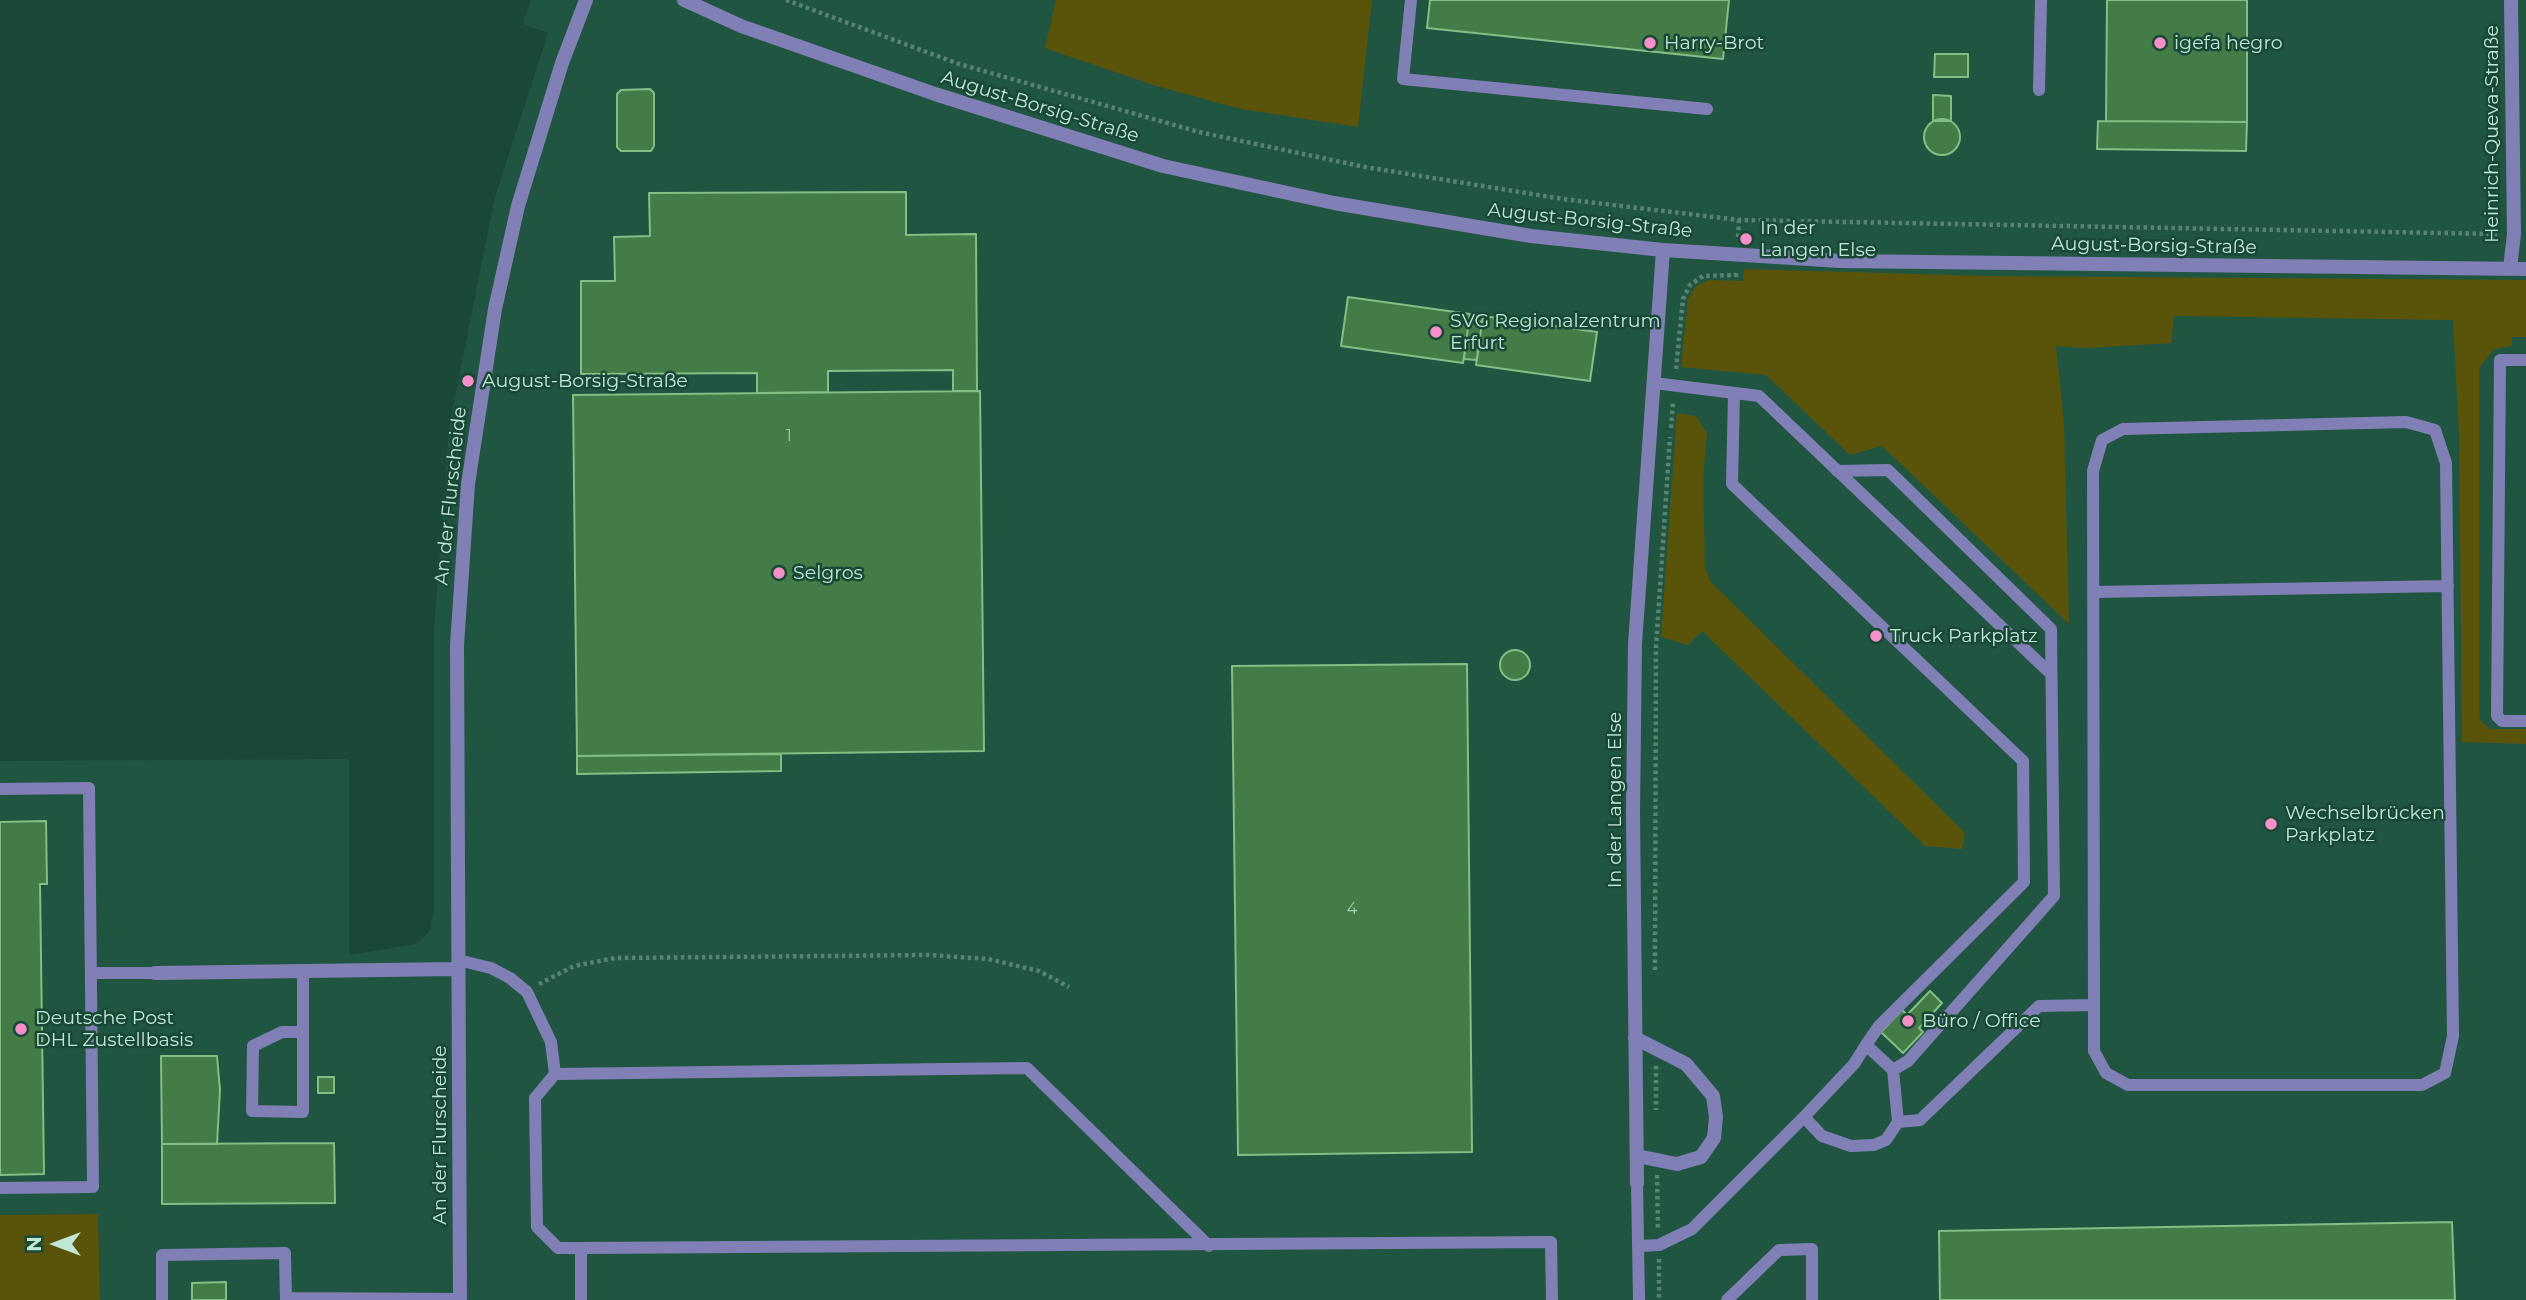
<!DOCTYPE html>
<meta charset="utf-8">
<style>
body{margin:0}
#map{position:relative;width:2526px;height:1300px;overflow:hidden;background:#194836;font-family:Montserrat,sans-serif}
canvas{display:block}
.north{position:absolute;left:21px;top:1209px;width:70px;height:70px;-webkit-text-stroke:5px #194836;paint-order:stroke;rotate:270deg;font-size:19px;font-weight:700;line-height:28px;text-align:center;color:#bee7d4}
.north::after{content:'';display:block;margin:auto;width:24px;height:32px;background:#bee7d4;clip-path:polygon(50% 0,100% 100%,50% 72%,0 100%)}
</style>
<div id="map">
<canvas width="2526" height="1300"></canvas>
<div class="north">N</div>
</div>
<script>
const context = document.querySelector('canvas').getContext('2d');
context.lineJoin = 'round';
function fillPath(path, color) {
  context.fillStyle = color;
  context.fill(path, 'evenodd');
}
function shape(rows) {
  const path = new Path2D();
  for (const r of rows) {
    if (r.length === 3) {
      path.moveTo(r[0] + r[2], r[1]);
      path.arc(r[0], r[1], r[2], 0, 2 * Math.PI);
      continue;
    }
    path.moveTo(r[0], r[1]);
    for (let i = 2; i < r.length; i += 2) path.lineTo(r[i], r[i + 1]);
  }
  return path;
}
function trace(path, color, width, dash) {
  context.strokeStyle = color;
  context.lineWidth = width;
  context.lineCap = dash ? 'butt' : 'round';
  context.setLineDash(dash || []);
  context.stroke(path);
}
function write(font, color, halo, rows, align = 'center') {
  context.font = font + ' Montserrat,sans-serif';
  context.lineWidth = 5;
  context.setLineDash([]);
  context.textBaseline = 'middle';
  context.strokeStyle = halo;
  context.fillStyle = color;
  for (const [text, x, y, turn = 0] of rows) {
    context.save();
    context.translate(x, y);
    context.rotate((+turn || 0) * Math.PI / 180);
    context.textAlign = isNaN(turn) ? turn : align;
    if (halo) context.strokeText(text, 0, 0);
    context.fillText(text, 0, 0);
    context.restore();
  }
}
fillPath(shape([
 [531,0,2526,0,2526,1300,100,1300,98,1214,0,1215,0,761,349,759,349,955,416,944,429,932,434,911,434,629,449,428,495,197,548,33,523,24]
]), '#205541');
fillPath(shape([
 [1056,0,1372,0,1358,127,1241,109,1153,85,1045,48],
 [1744,269,1988,276,2526,280,2526,337,2512,337,2512,346,2494,349,2479,368,2479,719,2490,729,2526,729,2526,744,2462,742,2459,434,2453,320,2174,316,2171,343,2086,348,2056,346,2064,424,2069,624,1882,446,1850,455,1766,375,1681,367,1688,299,1696,286,1709,280,1743,281],
 [1677,413,1696,416,1707,433,1703,478,1705,567,1710,581,1965,833,1962,849,1925,846,1702,631,1688,645,1661,637],
 [98,1214,100,1300,0,1300,0,1215]
]), '#5a540b');
const building = shape([
 [1430,0,1729,0,1723,59,1427,28,1430,0],
 [2107,0,2247,0,2247,122,2106,121,2107,0],
 [1935,54,1968,54,1968,77,1934,77,1935,54],
 [650,89,654,93,654,146,651,151,621,151,617,147,617,94,621,90,650,89],
 [1933,95,1951,96,1951,121,1933,121,1933,95],
 [1942,137,18],
 [2098,121,2247,122,2246,151,2097,149,2098,121],
 [906,192,906,235,976,234,977,391,953,391,953,370,828,371,828,392,757,393,757,373,581,374,581,281,615,281,614,237,650,236,649,193,906,192],
 [1348,297,1470,314,1463,363,1341,346,1348,297],
 [1483,316,1597,332,1590,381,1476,365,1483,316],
 [1469,319,1482,322,1477,360,1464,359,1469,319],
 [980,391,984,751,577,756,573,395,980,391],
 [1515,665,15],
 [1467,664,1472,1152,1238,1155,1232,666,1467,664],
 [781,754,781,771,577,774,577,756,781,754],
 [46,821,47,884,40,884,44,1174,0,1175,0,822,46,821],
 [1930,991,1942,1003,1919,1028,1923,1032,1903,1053,1881,1032,1902,1010,1907,1015,1930,991],
 [161,1056,217,1056,220,1090,217,1144,162,1144,161,1056],
 [318,1077,334,1077,334,1093,318,1093,318,1077],
 [334,1143,335,1203,162,1204,162,1144,334,1143],
 [2452,1222,2455,1300,1940,1300,1939,1231,2452,1222],
 [226,1282,226,1300,192,1300,192,1283,226,1282]
]);
fillPath(building, '#447c47');
trace(building, '#83be85', 2);
trace(shape([
 [786,0,959,64,1199,132,1365,167,1563,199,1739,220,2497,234],
 [1738,237,1739,220],
 [1676,369,1683,299,1690,285,1703,276,1736,275,1736,271],
 [1671,428,1673,402],
 [1655,970,1656,647,1670,437],
 [539,984,574,966,615,958,928,955,988,959,1039,971,1069,987],
 [1656,1066,1656,1110],
 [1657,1175,1658,1229],
 [1659,1259,1659,1300]
]), '#578471', 4.5, [3.5, 3.5]);
trace(shape([
 [1411,0,1403,79,1707,109],
 [2039,90,2041,0],
 [2526,360,2500,360,2497,716,2502,721,2526,721],
 [1654,383,1759,396,2051,674],
 [1734,393,1732,484,2023,761,2024,882,1879,1026,1866,1045],
 [1837,471,1888,470,2051,629,2054,896,1908,1061,1893,1070],
 [2093,592,2448,586],
 [0,789,89,788,93,1187,0,1188],
 [458,960,491,968,510,978,527,992,551,1042,555,1074],
 [91,973,155,973],
 [303,1032,282,1032,253,1046,252,1111,303,1112,303,971],
 [1804,1117,1854,1064,1866,1045,1893,1070,1898,1122],
 [1637,1183,1639,1300],
 [1639,1246,1659,1245,1692,1229,1804,1117,1822,1136,1851,1146,1874,1145,1886,1140,1898,1122,1920,1120,2039,1006,2094,1005,2093,471,2102,440,2123,429,2406,422,2435,430,2446,463,2453,1036,2445,1073,2422,1085,2128,1085,2106,1073,2094,1051,2094,1005],
 [581,1248,1551,1242,1552,1300],
 [286,1298,460,1299],
 [162,1300,162,1255,285,1253,286,1300],
 [581,1300,581,1248,558,1248,537,1227,535,1098,555,1074,1027,1068,1209,1246],
 [1727,1300,1779,1250,1812,1249,1812,1300]
]), '#8180b6', 12);
trace(shape([
 [684,0,741,26,935,94,1163,166,1334,203,1531,236,1663,250,1841,261,2526,269],
 [2510,268,2514,234,2511,0],
 [155,973,458,969],
 [1635,1038,1686,1064,1713,1096,1716,1117,1714,1138,1701,1157,1677,1164,1637,1156],
 [1637,1183,1633,813,1635,644,1663,250],
 [460,1300,457,645,468,484,495,309,518,206,562,63,586,0]
]), '#8180b6', 14);
for (const [x, y, r, color] of [
 [1650,43,7,"#f890cc"],
 [2160,43,7,"#f890cc"],
 [1746,239,7,"#f890cc"],
 [1436,332,7,"#f890cc"],
 [468,381,7,"#f890cc"],
 [779,573,7,"#f890cc"],
 [1876,636,7,"#f890cc"],
 [2271,824,7,"#f890cc"],
 [1908,1021,7,"#f890cc"],
 [21,1029,7,"#f890cc"]
]) {
  const dot = new Path2D();
  dot.arc(x, y, r, 0, 2 * Math.PI);
  context.fillStyle = color;
  context.fill(dot);
  trace(dot, '#194836', 2.5);
}
write('16px', '#a0ccb1', null, [
 ["1",789,436],
 ["4",1352,909]
]);
write('19px', '#bee7d4', '#194836', [
 ["Harry-Brot",1664,43],
 ["igefa hegro",2174,43],
 ["In der",1760,228],
 ["Langen Else",1760,250],
 ["SVG Regionalzentrum",1450,321],
 ["Erfurt",1450,343],
 ["August-Borsig-Straße",482,381],
 ["Selgros",793,573],
 ["Truck Parkplatz",1890,636],
 ["Wechselbrücken",2285,813],
 ["Parkplatz",2285,835],
 ["Deutsche Post",35,1018],
 ["DHL Zustellbasis",35,1040],
 ["Büro / Office",1922,1021]
], 'left');
write('19px', '#bee7d4', '#194836', [
 ["August-Borsig-Straße",1040,107,17],
 ["Heinrich-Queva-Straße",2492,134,-90],
 ["August-Borsig-Straße",1590,221,6],
 ["August-Borsig-Straße",2154,246,1],
 ["An der Flurscheide",451,496,-84],
 ["In der Langen Else",1615,800,-90],
 ["An der Flurscheide",440,1135,-90]
]);
</script>
